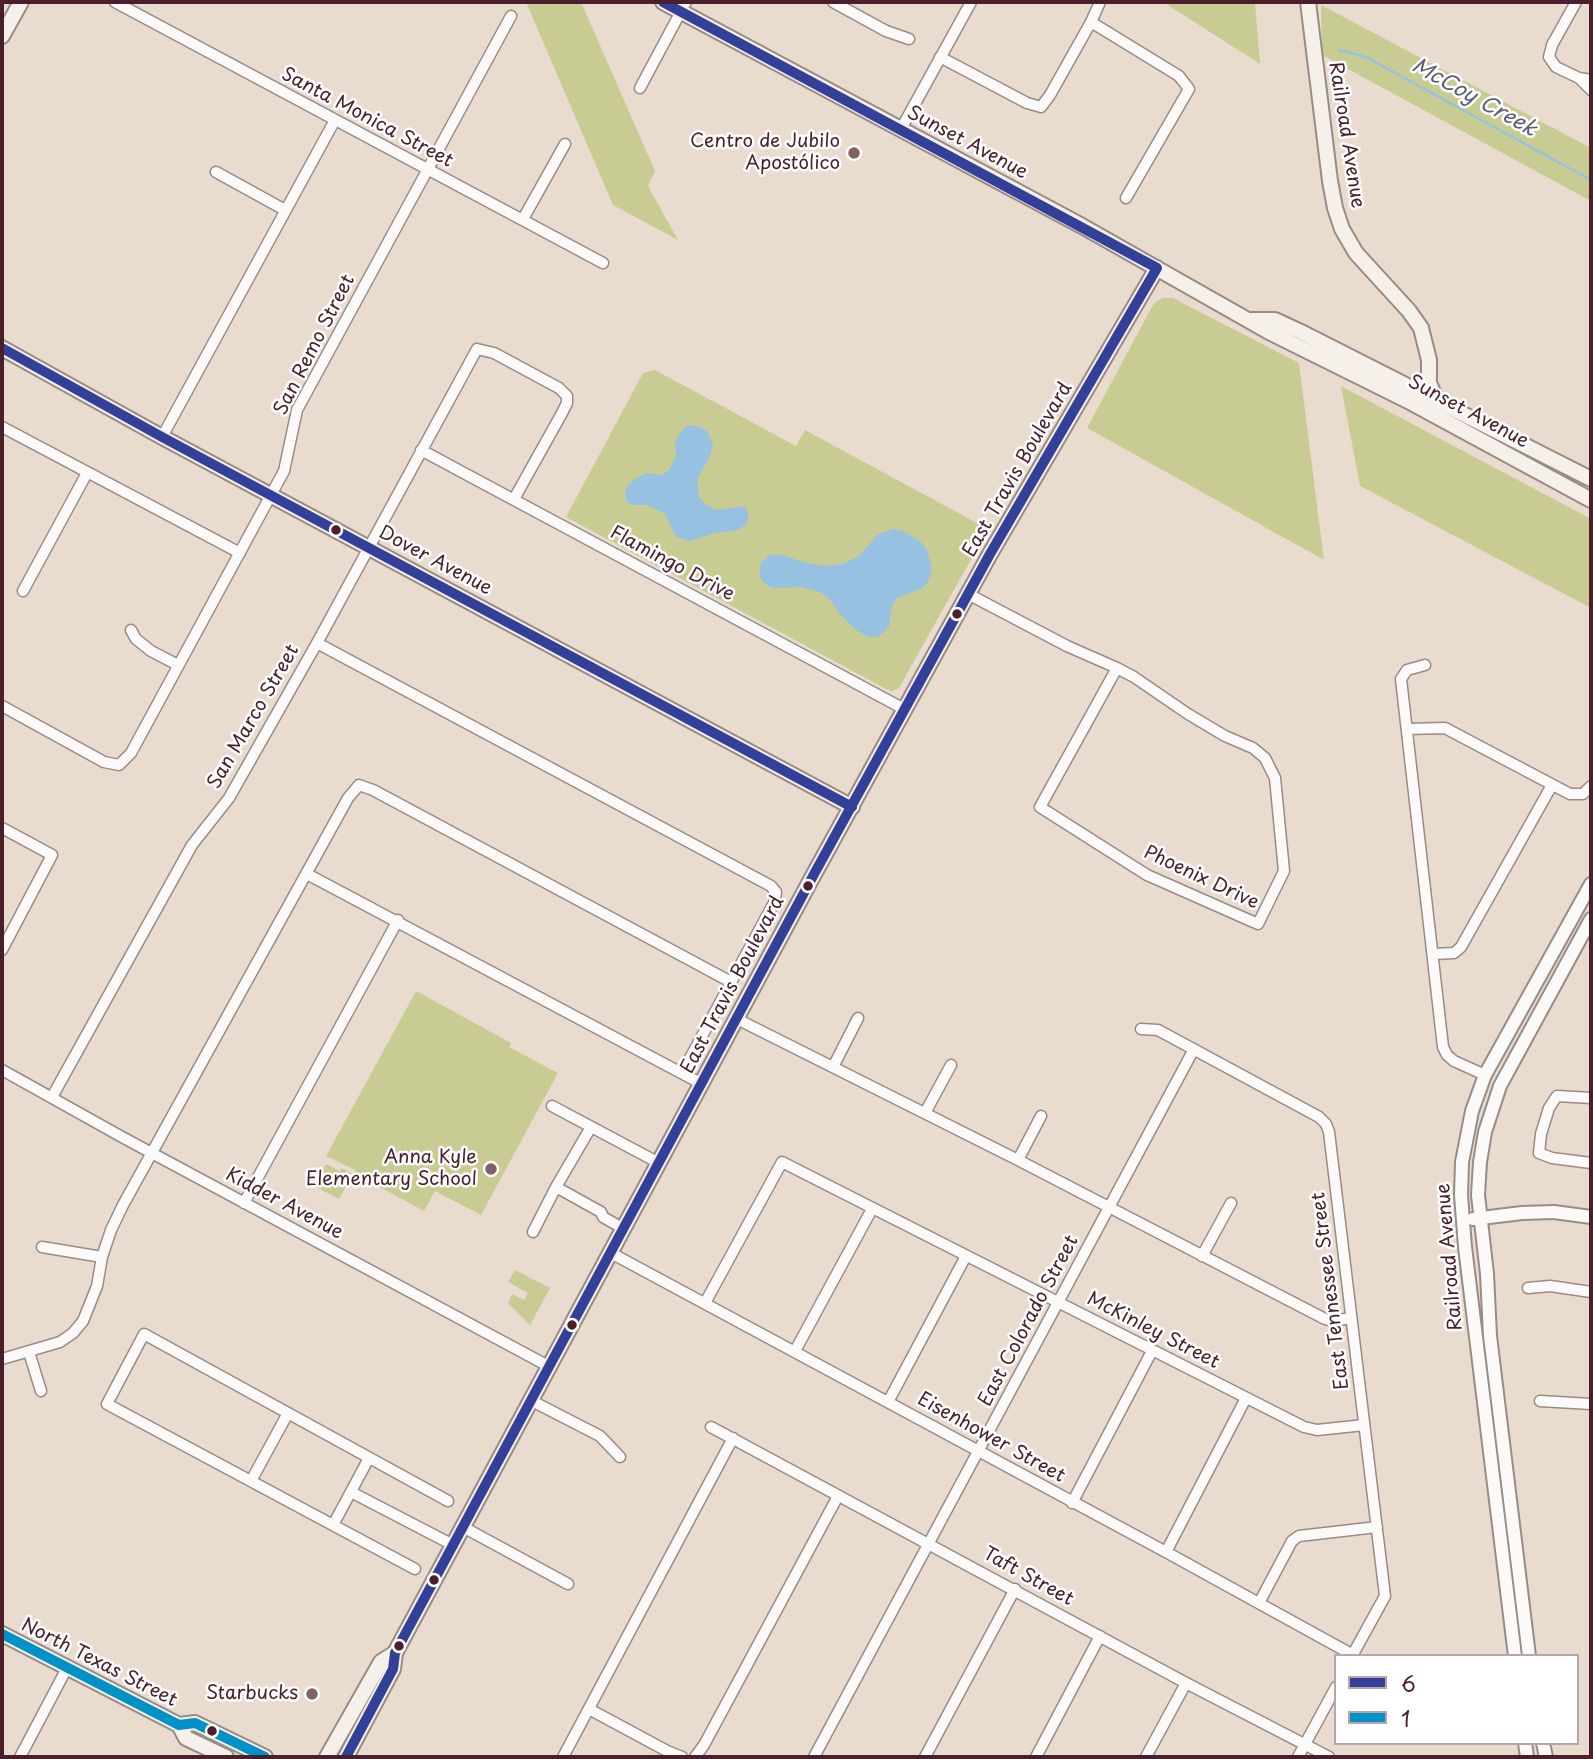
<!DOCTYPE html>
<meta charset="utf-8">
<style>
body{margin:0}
#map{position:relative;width:1593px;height:1759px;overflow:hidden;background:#e9dcce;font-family:"Playpen Sans",sans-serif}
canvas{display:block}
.frame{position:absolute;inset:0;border:4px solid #4a1f2b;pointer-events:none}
.legend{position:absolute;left:1334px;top:1654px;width:245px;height:91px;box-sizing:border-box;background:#fff;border:2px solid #b7a5aa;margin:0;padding:9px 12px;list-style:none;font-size:21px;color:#4a1f2b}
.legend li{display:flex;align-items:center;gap:14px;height:35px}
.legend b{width:35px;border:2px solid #b7a5aa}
</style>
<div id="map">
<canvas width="1593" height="1759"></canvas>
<div class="frame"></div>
<ul class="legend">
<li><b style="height:9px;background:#324099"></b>6</li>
<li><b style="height:9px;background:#0092c6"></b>1</li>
</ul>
</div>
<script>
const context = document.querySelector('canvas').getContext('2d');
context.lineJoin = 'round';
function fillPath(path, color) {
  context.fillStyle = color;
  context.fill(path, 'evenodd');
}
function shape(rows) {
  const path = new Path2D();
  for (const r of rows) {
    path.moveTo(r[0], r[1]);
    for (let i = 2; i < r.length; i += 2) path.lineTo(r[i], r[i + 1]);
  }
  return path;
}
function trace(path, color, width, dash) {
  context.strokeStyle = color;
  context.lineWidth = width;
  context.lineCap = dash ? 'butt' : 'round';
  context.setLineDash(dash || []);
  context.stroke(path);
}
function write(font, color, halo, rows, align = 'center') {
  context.font = font + ' "Playpen Sans",sans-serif';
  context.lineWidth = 5;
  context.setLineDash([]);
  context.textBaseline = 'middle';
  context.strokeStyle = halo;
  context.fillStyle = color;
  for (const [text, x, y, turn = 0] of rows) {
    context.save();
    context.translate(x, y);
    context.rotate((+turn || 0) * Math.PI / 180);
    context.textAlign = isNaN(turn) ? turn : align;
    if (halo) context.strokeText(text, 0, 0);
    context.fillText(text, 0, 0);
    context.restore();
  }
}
fillPath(shape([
 [526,2,581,2,655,171,648,186,678,240,613,205],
 [1163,2,1255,2,1260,64],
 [1321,5,1591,148,1591,201,1322,55],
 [1163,298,1173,298,1299,363,1324,560,1087,428,1154,303],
 [655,370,796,446,805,430,988,529,899,688,893,691,886,689,566,517,643,373],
 [1341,386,1591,519,1591,608,1360,486],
 [416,991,511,1043,509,1047,558,1073,481,1215,435,1191,424,1211,354,1173,355,1170,326,1156],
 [326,1164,340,1171,342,1168,353,1174,339,1199,314,1186],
 [515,1270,550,1288,530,1325,508,1303,512,1294,524,1300,528,1293,508,1282]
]), '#c9cc92');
fillPath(shape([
 [694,425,707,430,713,444,710,456,697,479,699,497,706,505,716,510,744,506,749,515,746,524,738,530,715,533,690,541,676,537,665,514,648,505,632,505,626,501,625,494,628,485,636,478,647,473,662,475,669,470,676,455,675,442,679,435,685,427],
 [894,529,904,531,921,542,927,550,932,570,928,582,921,589,897,598,892,606,889,627,878,637,868,637,856,630,841,615,830,600,820,592,802,587,773,588,765,584,760,577,760,564,768,556,779,554,803,562,824,566,843,564,859,556,878,534]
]), '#97c1e1');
trace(shape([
 [1339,50,1366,57,1591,180]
]), '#97c1e1', 2.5);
const minor = shape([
 [115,2,603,263],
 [833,2,886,31,909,39],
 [1576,2,1552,45,1549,57,1556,67,1579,78,1591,80],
 [1091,22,1179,76,1189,89,1126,198],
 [940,57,1027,103,1041,107,1050,95,1091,22,1100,2],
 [1579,78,1591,90],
 [640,88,686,2],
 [901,129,971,2],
 [216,172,285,210],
 [523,219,565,144],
 [2,427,240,553],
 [162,437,335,120],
 [421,450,904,709],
 [23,591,87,473],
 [968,594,1067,646,1117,668,1134,677,1188,714,1225,736,1253,748,1265,758,1275,778,1284,871,1258,924,1147,875,1040,807,1117,668],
 [131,630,136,639,151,651,178,665],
 [317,643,771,886,776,892,775,901,682,1073],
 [1425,665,1407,670,1401,679,1443,1047,1447,1055,1454,1061,1485,1075],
 [2,706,104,762,119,765,131,753,284,471,297,410,511,16],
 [1407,729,1445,728,1570,794,1583,794,1591,786],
 [2,828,52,855,2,950],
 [307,874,702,1084],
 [1434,954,1454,953,1461,947,1552,785],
 [737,1019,1018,1160,1325,1319,1333,1321,1351,1318],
 [1141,1029,1158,1030,1319,1117,1326,1124,1329,1132,1385,1596,1352,1656],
 [833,1067,858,1018],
 [2,1070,122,1137,550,1367],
 [52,1097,192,845,229,798,317,643,477,349,494,353,559,388,567,396,567,403,562,413,514,499],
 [1591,1098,1557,1096,1549,1108,1541,1134,1539,1153,1552,1158,1591,1163],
 [552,1106,659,1163],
 [925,1113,951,1065],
 [591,1127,556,1187,601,1212,603,1217,624,1229],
 [1018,1160,1041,1116],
 [244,1203,398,920],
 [533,1232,556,1187],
 [42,1247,102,1257],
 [611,1253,1166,1552,1353,1655],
 [1202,1256,1231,1203],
 [1528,1288,1550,1286,1591,1292],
 [705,1303,782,1162,1304,1427,1317,1430,1364,1425],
 [795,1351,872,1209],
 [29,1352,41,1391],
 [2,1359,60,1342,73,1333,83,1321,97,1286,102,1257,111,1230,123,1205,348,798,359,785,373,790,731,982],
 [532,1401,600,1436,620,1457],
 [1540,1401,1591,1404],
 [888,1402,966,1256],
 [711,1427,1186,1683,1329,1757],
 [251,1481,288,1413],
 [351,1492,453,1545],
 [1072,1503,1152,1351],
 [333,1525,369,1458],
 [463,1527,568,1584],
 [1166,1552,1246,1398],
 [415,1569,107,1404,144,1334,448,1501],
 [1259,1603,1292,1541,1299,1536,1377,1527],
 [589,1709,667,1751,682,1757],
 [20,1757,67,1668],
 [563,1757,733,1438],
 [695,1757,704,1745,838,1496],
 [814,1757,1194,1049],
 [925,1757,1015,1589],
 [1036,1757,1100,1636],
 [1146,1757,1186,1683],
 [1298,1757,1336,1687]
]);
const tertiary = shape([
 [1473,1219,1522,1213,1554,1212,1591,1217],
 [1515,1656,1465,1247,1461,1195,1462,1162,1472,1111,1485,1075,1591,884],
 [1529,1656,1490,1336,1487,1274,1478,1195,1480,1162,1485,1132,1500,1086,1591,919],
 [1525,1743,1527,1757],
 [1543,1743,1546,1757]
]);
const secondary = shape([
 [663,2,1082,226,1269,332,1412,403,1591,500],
 [1308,2,1330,181,1335,208,1342,229,1356,253,1409,311,1421,328,1429,360,1429,383,1437,401],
 [2,36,21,2],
 [1252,320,1275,320,1301,332,1591,479],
 [2,348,162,437,852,807],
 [2,1634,179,1725,186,1738,226,1757],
 [179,1725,195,1723,265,1757],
 [327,1757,381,1662,395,1653],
 [346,1757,393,1669,395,1653,813,876,990,554,1157,268]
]);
trace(minor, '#998b86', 13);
trace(tertiary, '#998b86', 16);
trace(secondary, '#998b86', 18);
trace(minor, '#fcfaf8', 10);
trace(tertiary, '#fcfaf8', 12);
trace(secondary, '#f6f0ea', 14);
trace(shape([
 [2,348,162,437,852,807],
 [346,1757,393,1669,395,1653,813,876,990,554,1157,268,663,2]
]), '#324099', 10);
trace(shape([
 [2,1634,179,1725,195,1723,265,1757]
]), '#0092c6', 10);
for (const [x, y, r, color] of [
 [854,153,7,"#826164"],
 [336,530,6,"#4a1f2b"],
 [957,614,6,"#4a1f2b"],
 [808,886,6,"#4a1f2b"],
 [491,1169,7,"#826164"],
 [572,1325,6,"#4a1f2b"],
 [434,1580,6,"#4a1f2b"],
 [399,1646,6,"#4a1f2b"],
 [312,1694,7,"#826164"],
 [212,1731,6,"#4a1f2b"]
]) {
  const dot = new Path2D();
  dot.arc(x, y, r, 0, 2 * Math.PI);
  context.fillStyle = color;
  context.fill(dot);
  trace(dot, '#fff', 2.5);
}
write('19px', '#4a1f2b', '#fff', [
 ["Santa Monica Street",367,118,28],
 ["Railroad Avenue",1346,135,81],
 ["Sunset Avenue",967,143,28],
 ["San Remo Street",315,345,-63],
 ["Sunset Avenue",1468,412,28],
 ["East Travis Boulevard",1018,470,-60],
 ["Dover Avenue",435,561,28],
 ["Flamingo Drive",672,564,28],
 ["San Marco Street",254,717,-60],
 ["Phoenix Drive",1201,878,25],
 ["East Travis Boulevard",733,985,-62],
 ["Kidder Avenue",284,1204,28],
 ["Railroad Avenue",1450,1257,-95],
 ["East Tennessee Street",1331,1291,-97],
 ["East Colorado Street",1029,1321,-62],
 ["McKinley Street",1153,1331,27],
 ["Eisenhower Street",991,1438,29],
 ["Taft Street",1028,1577,29],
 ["North Texas Street",99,1663,27]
]);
write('19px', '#4a1f2b', '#fff', [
 ["Centro de Jubilo",840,142],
 ["Apostólico",840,164],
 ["Anna Kyle",477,1158],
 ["Elementary School",477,1180],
 ["Starbucks",298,1694]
], 'right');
write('italic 21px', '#5b5b77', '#fff', [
 ["McCoy Creek",1474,98,29]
]);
</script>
